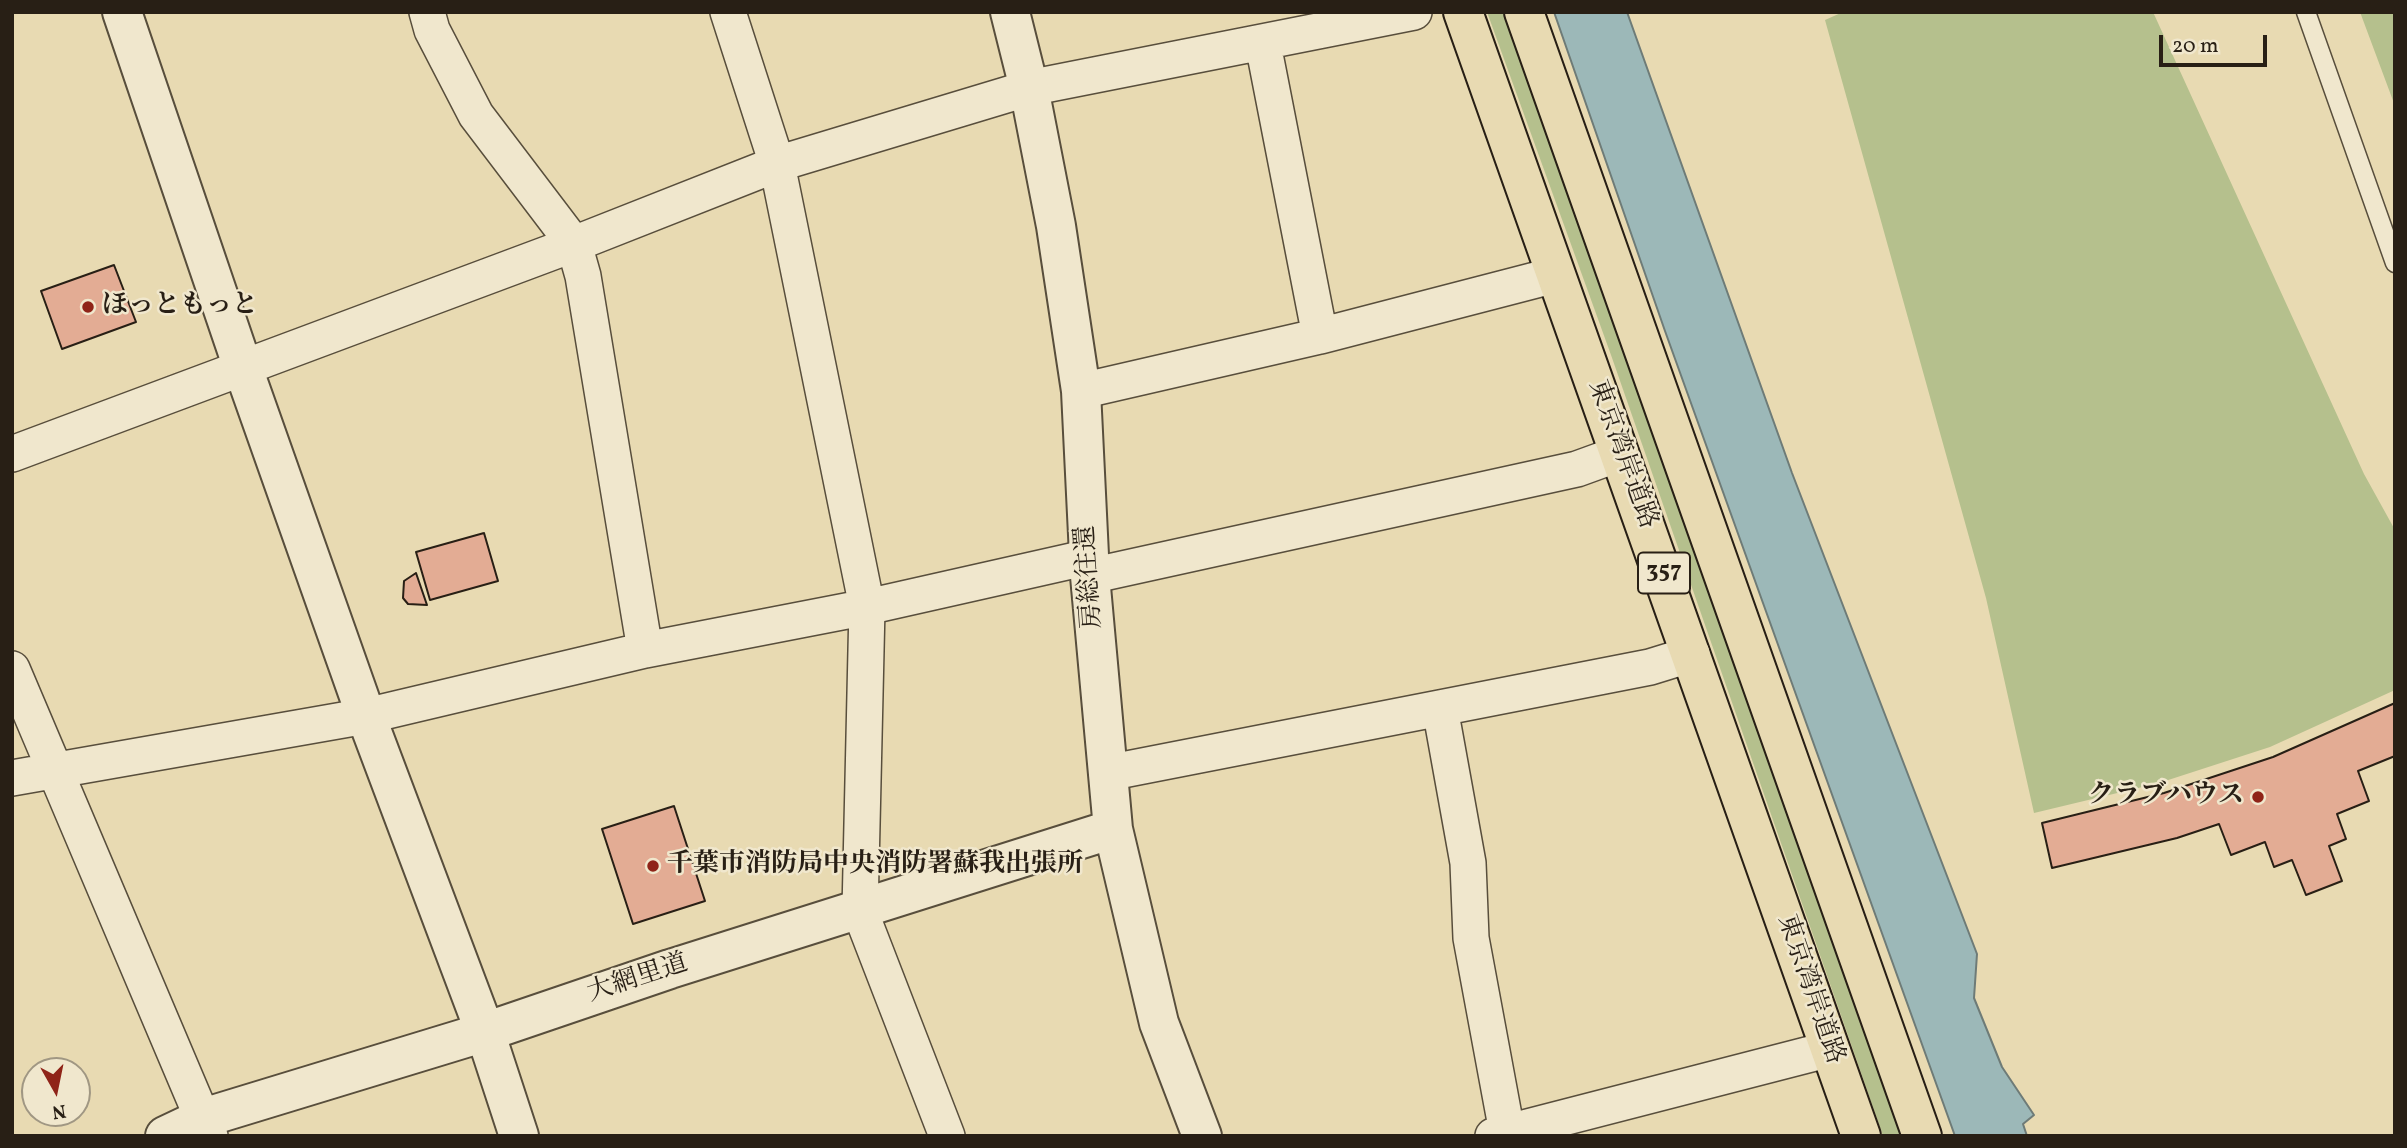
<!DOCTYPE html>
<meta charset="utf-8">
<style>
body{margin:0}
#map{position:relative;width:2407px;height:1148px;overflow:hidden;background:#e8dab2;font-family:Vollkorn,serif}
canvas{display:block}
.frame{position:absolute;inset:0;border:14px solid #281f15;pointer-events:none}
.north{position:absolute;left:21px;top:1057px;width:70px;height:70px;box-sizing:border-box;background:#f0e7cd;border:2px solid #a09783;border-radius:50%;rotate:171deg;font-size:19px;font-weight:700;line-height:28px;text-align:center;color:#281f15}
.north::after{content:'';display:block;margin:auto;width:24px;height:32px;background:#8f2418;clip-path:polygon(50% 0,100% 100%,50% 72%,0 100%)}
.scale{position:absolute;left:2159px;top:35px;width:108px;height:32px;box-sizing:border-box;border:4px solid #281f15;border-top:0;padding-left:9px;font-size:21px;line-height:24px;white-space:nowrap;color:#281f15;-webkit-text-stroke:5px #f0e7cd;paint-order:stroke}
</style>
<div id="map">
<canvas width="2407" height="1148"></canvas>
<div class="frame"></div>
<div class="north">N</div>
<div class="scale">20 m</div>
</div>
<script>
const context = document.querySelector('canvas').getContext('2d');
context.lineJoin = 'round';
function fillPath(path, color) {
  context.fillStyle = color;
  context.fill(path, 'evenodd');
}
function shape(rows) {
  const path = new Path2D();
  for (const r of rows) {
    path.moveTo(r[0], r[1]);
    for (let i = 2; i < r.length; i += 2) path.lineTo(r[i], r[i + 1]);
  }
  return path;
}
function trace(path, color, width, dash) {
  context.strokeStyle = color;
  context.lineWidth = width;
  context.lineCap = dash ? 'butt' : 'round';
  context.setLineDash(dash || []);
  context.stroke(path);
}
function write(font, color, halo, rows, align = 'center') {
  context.font = font + ' Vollkorn,"Noto Serif JP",serif';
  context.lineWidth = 5;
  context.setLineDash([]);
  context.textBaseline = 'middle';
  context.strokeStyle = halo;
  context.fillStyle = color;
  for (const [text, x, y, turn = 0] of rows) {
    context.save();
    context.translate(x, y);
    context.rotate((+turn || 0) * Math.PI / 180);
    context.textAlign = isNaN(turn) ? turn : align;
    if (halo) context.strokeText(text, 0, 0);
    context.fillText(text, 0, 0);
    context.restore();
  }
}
fillPath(shape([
 [1487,12,1508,12,1902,1136,1883,1136,1611,355],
 [1843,12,2153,12,2364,474,2395,530,2395,690,2270,747,2159,783,2034,813,1986,598,1825,20],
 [2360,12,2395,12,2395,106]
]), '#b5c08d');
const water = shape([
 [1554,12,1627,12,1792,473,1977,954,1974,998,2002,1067,2034,1115,2023,1124,2027,1136,1955,1136,1665,331,1554,12]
]);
fillPath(water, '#9cb8b8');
trace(water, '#6e7b77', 2);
const building = shape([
 [114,265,136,322,62,349,41,291,114,265],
 [484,533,498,581,430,600,416,552,484,533],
 [416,573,427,605,408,604,403,598,404,581,416,573],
 [2395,703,2395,756,2358,771,2369,801,2337,814,2346,839,2329,846,2342,881,2306,895,2292,860,2274,867,2265,842,2231,855,2219,824,2177,838,2052,868,2042,823,2164,793,2273,757,2395,703],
 [674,806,705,901,633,924,602,829,674,806]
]);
fillPath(building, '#e3ac94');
trace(building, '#281f15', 2);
const service = shape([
 [2306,12,2395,263]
]);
const minor = shape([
 [427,12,432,30,476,115,574,244,583,276,645,650],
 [728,12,777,164,867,607,860,911,947,1136],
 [1263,44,1320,336],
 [1081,391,1320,336,1555,275],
 [12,454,574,244,777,164,1029,88,1414,12],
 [1090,576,1577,469,1621,453],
 [12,669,210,1136],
 [1440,708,1468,863,1471,938,1507,1132],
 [1107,773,1650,667,1692,654],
 [12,778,366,716,645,650,867,607,1089,557],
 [1493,1136,1830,1049]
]);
const tertiary = shape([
 [122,12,243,368,366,716,485,1032,519,1136],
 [1010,12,1029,88,1056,226,1081,391,1090,576,1113,829,1159,1023,1202,1136],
 [165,1136,203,1118,485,1032,670,969,1113,829]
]);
const trunk = shape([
 [1463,12,1861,1136],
 [1524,12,1922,1136]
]);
trace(service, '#584e3c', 21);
trace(minor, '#584e3c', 38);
trace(tertiary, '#584e3c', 42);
trace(trunk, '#281f15', 42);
trace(service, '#f0e7cd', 18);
trace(minor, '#f0e7cd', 35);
trace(tertiary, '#f0e7cd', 38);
trace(trunk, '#e8dab2', 38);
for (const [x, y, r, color] of [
 [88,307,7,"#8f2418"],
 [2258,797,7,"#8f2418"],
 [653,866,7,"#8f2418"]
]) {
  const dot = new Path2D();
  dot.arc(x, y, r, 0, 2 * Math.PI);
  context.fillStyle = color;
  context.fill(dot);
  trace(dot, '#f0e7cd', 2.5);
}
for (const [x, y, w] of [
 [1664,573,52]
]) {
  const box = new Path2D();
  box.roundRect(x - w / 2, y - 20.5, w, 41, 5);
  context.fillStyle = '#f0e7cd';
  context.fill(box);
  trace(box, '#281f15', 2);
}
write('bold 24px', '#281f15', null, [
 ["357",1664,573]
]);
write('bold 26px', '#281f15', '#f0e7cd', [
 ["ほっともっと",102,307],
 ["クラブハウス",2244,797,"right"],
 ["千葉市消防局中央消防署蘇我出張所",667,866]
], 'left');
write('26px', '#281f15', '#f0e7cd', [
 ["東京湾岸道路",1621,455,70],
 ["房総往還",1091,577,-94],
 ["大網里道",638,980,-18],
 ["東京湾岸道路",1809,990,71]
]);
</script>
